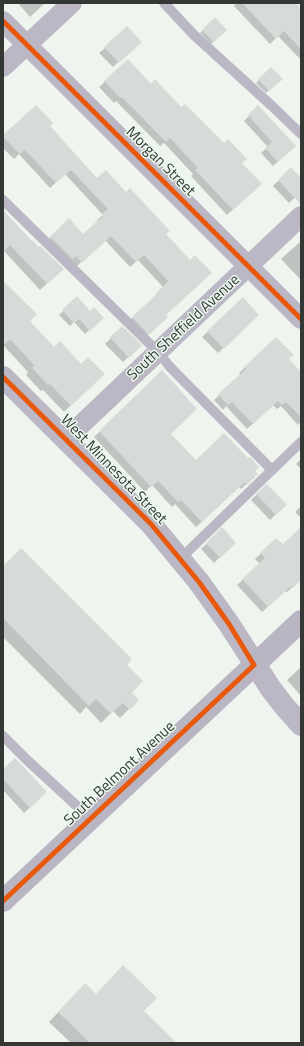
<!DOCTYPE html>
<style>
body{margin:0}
#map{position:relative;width:304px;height:1046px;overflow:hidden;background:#eef5ef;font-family:"Titillium Web",sans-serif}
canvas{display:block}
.frame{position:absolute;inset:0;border:4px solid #333834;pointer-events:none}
</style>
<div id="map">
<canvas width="304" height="1046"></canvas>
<div class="frame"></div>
</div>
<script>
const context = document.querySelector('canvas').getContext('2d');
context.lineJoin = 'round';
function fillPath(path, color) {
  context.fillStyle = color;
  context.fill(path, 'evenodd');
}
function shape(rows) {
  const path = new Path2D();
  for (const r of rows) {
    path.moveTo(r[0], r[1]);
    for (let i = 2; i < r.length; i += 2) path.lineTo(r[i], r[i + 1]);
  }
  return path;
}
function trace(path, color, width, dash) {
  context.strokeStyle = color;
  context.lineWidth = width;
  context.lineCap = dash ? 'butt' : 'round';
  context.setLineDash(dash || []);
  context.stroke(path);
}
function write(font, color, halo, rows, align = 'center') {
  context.font = font + ' "Titillium Web",sans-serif';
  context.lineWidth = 3;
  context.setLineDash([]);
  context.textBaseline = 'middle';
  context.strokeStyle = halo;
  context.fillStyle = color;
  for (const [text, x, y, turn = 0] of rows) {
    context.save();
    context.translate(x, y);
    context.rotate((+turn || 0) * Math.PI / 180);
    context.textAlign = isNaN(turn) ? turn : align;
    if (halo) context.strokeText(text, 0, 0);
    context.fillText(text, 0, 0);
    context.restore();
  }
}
fillPath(shape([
 [18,3,45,3,30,17],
 [237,3,295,3,301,10,301,60,278,36,270,44,234,6],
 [215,19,226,30,211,44,200,33],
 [135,47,113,67,99,53,105,48],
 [128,61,151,85,181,109,224,145,241,163,255,189,227,215,191,176,193,174,164,143,160,146,116,101,114,103,99,87],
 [271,68,281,79,266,93,256,83],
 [258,107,295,146,273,166,261,153,268,147,244,121],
 [48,127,97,179,165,234,190,262,165,316,167,317,143,339,127,323,157,295,156,294,163,287,138,260,130,267,105,240,76,267,45,243,69,220,83,235,98,221,97,220,103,215,65,174,50,188,19,154,14,159,3,148,3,137],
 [291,168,301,179,301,192,289,203,273,186],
 [3,217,62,269,40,290,3,250],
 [301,241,301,280,281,259],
 [3,282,29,321,54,348,81,365,103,374,64,412,43,390,41,391,26,375,28,372,3,345],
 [77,298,90,312,102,318,85,334,74,322,70,326,59,315],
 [243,299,258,315,218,353,202,337],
 [122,327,141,345,123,362,105,344],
 [276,338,288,359,301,373,301,422,298,425,281,406,277,409,273,405,247,429,226,406,223,410,214,400,241,375,239,373,244,368],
 [162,371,169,434,196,462,248,460,257,474,241,489,239,487,196,527,175,504,172,507,152,485,145,492,94,437],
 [301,459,301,469,296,464],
 [267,485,285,505,270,520,251,500],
 [301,506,301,518,295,512],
 [222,529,235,543,214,563,201,549],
 [301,529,301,579,287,592,285,591,262,612,237,585,260,564,255,559,276,539,283,546],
 [3,567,125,665,130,693,138,700,120,718,113,711,101,723,86,707,80,714,3,637],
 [301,667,301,696,287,680],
 [3,770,40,798,24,813,3,790],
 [85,984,96,995,142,1011,170,1043,71,1043,49,1022]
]), '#0003');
fillPath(shape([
 [242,3,296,3,301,8,301,49,284,31,276,39],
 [215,17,227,30,214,42,202,30],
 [127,26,142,42,119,63,104,47],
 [128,59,151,84,155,79,181,107,185,104,224,143,228,139,247,159,242,163,262,184,233,210,195,170,198,168,170,138,166,142,122,97,120,98,104,81],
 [271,67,283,79,269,91,258,79],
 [36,105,53,123,50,126,97,178,106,170,126,192,130,188,170,231,166,234,190,260,195,255,212,273,166,315,168,317,149,335,132,317,162,289,161,288,168,281,144,255,136,262,111,236,82,263,76,256,73,259,50,237,69,218,83,234,103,216,102,214,108,209,71,170,56,183,25,150,20,154,3,137,3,135],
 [258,105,296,146,278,162,265,148,272,142,248,115],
 [291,167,301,178,301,205,278,180],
 [3,210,31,240,32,240,39,247,40,246,64,269,47,284,10,245,3,252],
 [3,281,37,314,30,321,54,347,60,341,81,364,88,357,105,374,71,406,50,384,48,385,32,368,34,365,10,339,3,346],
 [77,296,90,311,94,307,104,318,90,331,79,319,74,323,62,310],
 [243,297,259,315,224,349,207,331],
 [122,326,142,345,129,358,110,337],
 [276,337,294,355,289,359,301,372,301,417,286,402,282,405,278,401,253,424,232,402,228,405,218,394,246,369,244,367],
 [162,370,197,409,171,434,196,460,224,433,248,458,250,457,259,467,255,471,258,474,247,485,245,482,202,522,181,500,178,502,158,481,151,487,99,431],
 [267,484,287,505,276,515,256,494],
 [222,527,236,543,220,558,206,543],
 [301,527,301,580,293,588,291,586,268,607,242,579,265,558,260,553,276,538,283,544],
 [21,548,132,659,127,665,143,681,132,693,139,700,130,710,123,703,111,714,96,699,89,706,3,618,3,566],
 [15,758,47,792,30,808,3,779,3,769],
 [123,965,157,998,144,1011,177,1043,90,1043,58,1012,85,983,96,994]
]), '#d5dbd6');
trace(shape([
 [164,3,194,35,272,106,301,134],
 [3,200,158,352,170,367,272,470],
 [180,559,301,442],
 [3,736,26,759,91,819]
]), '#bcb7c4', 10);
trace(shape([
 [3,21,301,319],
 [3,67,72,3],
 [66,439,301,216]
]), '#bcb7c4', 20);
trace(shape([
 [3,377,151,524,199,582,229,624,271,689,285,707,301,725]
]), '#bcb7c4', 22);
trace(shape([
 [3,901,301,621]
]), '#bab5c2', 22);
trace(shape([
 [3,21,301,319],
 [3,377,151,524,199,582,229,624,254,665,3,901]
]), '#e8590c', 5);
write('15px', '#333834', '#ebf8ee', [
 ["Morgan Street",160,162,45],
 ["South Sheffield Avenue",184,328,-43],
 ["West Minnesota Street",113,470,46],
 ["South Belmont Avenue",120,774,-43]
]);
</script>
